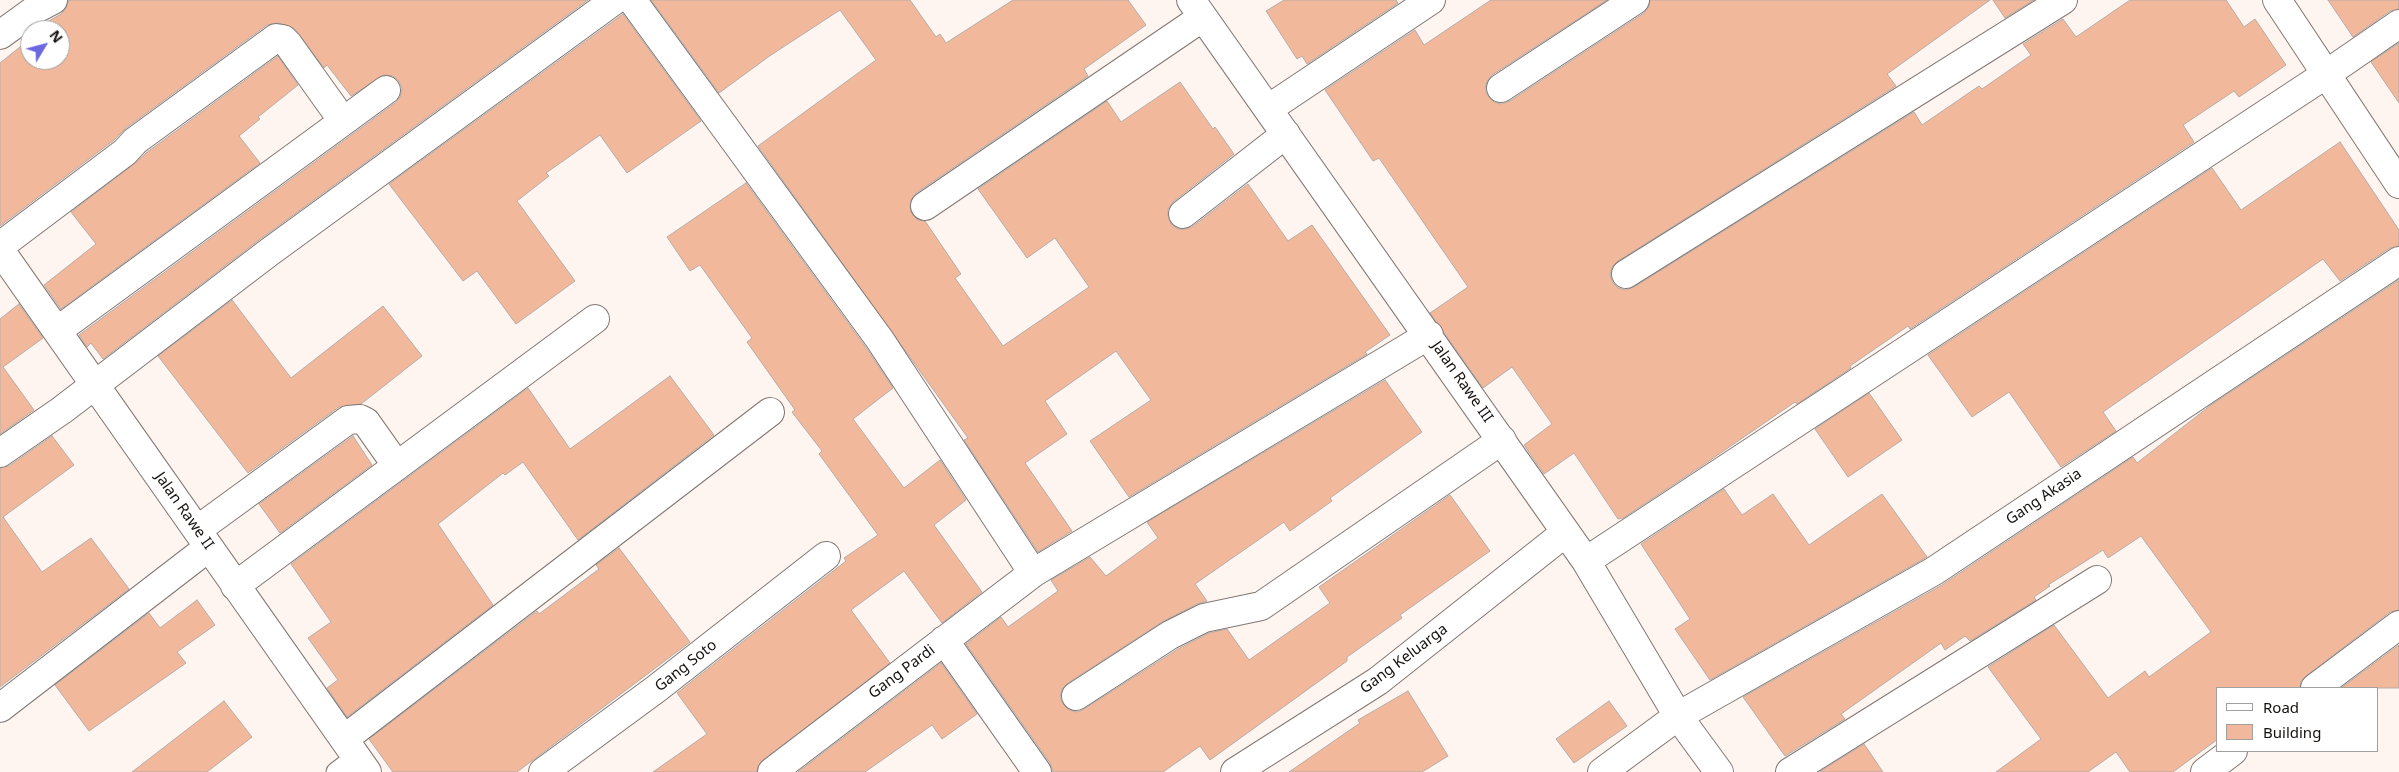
<!DOCTYPE html>
<style>
body{margin:0}
#map{position:relative;width:2399px;height:772px;overflow:hidden;background:#fef4f0;font-family:"Noto Sans",sans-serif}
canvas{display:block}
.legend{position:absolute;left:2216px;top:687px;width:162px;height:65px;box-sizing:border-box;background:#fff;border:1px solid #a1a09f;margin:0;padding:6px 9px;list-style:none;font-size:15px;color:#15110f}
.legend li{display:flex;align-items:center;gap:10px;height:25px}
.legend b{width:25px;border:1px solid #a1a09f}
.north{position:absolute;left:20px;top:20px;width:50px;height:50px;box-sizing:border-box;background:#fff;border:1px solid #a1a09f;border-radius:50%;rotate:53deg;font-size:14px;font-weight:700;line-height:20px;text-align:center;color:#15110f}
.north::after{content:'';display:block;margin:auto;width:18px;height:22px;background:#6b68e1;clip-path:polygon(50% 0,100% 100%,50% 72%,0 100%)}
</style>
<div id="map">
<canvas width="2399" height="772"></canvas>
<ul class="legend">
<li><b style="height:6px;background:#fff"></b>Road</li>
<li><b style="height:14px;background:#f2b89b"></b>Building</li>
</ul>
<div class="north">N</div>
</div>
<script>
const context = document.querySelector('canvas').getContext('2d');
context.lineJoin = 'round';
function fillPath(path, color) {
  context.fillStyle = color;
  context.fill(path, 'evenodd');
}
function shape(rows) {
  const path = new Path2D();
  for (const r of rows) {
    path.moveTo(r[0], r[1]);
    for (let i = 2; i < r.length; i += 2) path.lineTo(r[i], r[i + 1]);
  }
  return path;
}
function trace(path, color, width, dash) {
  context.strokeStyle = color;
  context.lineWidth = width;
  context.lineCap = dash ? 'butt' : 'round';
  context.setLineDash(dash || []);
  context.stroke(path);
}
function write(font, color, halo, rows, align = 'center') {
  context.font = font + ' "Noto Sans",sans-serif';
  context.lineWidth = 4;
  context.setLineDash([]);
  context.textBaseline = 'middle';
  context.strokeStyle = halo;
  context.fillStyle = color;
  for (const [text, x, y, turn = 0] of rows) {
    context.save();
    context.translate(x, y);
    context.rotate((+turn || 0) * Math.PI / 180);
    context.textAlign = isNaN(turn) ? turn : align;
    if (halo) context.strokeText(text, 0, 0);
    context.fillText(text, 0, 0);
    context.restore();
  }
}
const building = shape([
 [69,0,588,0,259,240,103,359,91,343,87,347,79,335,395,103,400,97,402,89,399,81,393,76,384,75,351,96,327,65,324,68,294,28,278,23,267,25,126,128,114,140,0,226,0,63,30,39,30,60,60,60,60,30,38,30,37,28,61,14,66,8,69,0],
 [651,0,910,0,936,37,940,34,946,43,1013,0,1128,0,1146,25,1084,69,1088,76,916,193,911,200,910,208,912,214,918,220,925,221,961,274,955,278,1003,346,1089,287,1055,238,1027,258,978,189,1107,101,1121,122,1180,82,1213,129,1215,127,1234,154,1173,202,1168,209,1168,216,1171,224,1178,229,1185,229,1192,227,1248,184,1288,241,1312,225,1390,335,1365,352,1367,354,1129,497,1090,441,1151,400,1116,351,1045,401,1067,434,1025,463,1072,531,1038,552,964,440,968,438,758,146,876,60,840,10,771,55,719,93,651,0],
 [1284,0,1396,0,1398,3,1307,64,1302,56,1297,59,1266,11,1284,0],
 [1491,0,1607,0,1492,75,1487,81,1485,89,1488,96,1494,102,1501,104,1510,101,1644,13,1649,7,1650,0,1990,0,1887,74,1896,86,1618,261,1612,267,1610,275,1613,283,1618,288,1626,290,1634,287,1914,112,1922,125,1979,86,1982,89,2031,55,2023,44,2063,19,2076,37,2130,0,2226,0,2244,27,2255,19,2286,65,2239,97,2234,91,2183,125,2194,142,1910,329,1908,326,1850,366,1851,368,1797,404,1795,402,1706,463,1623,518,1618,519,1574,453,1544,474,1524,445,1552,424,1512,367,1483,388,1430,313,1468,287,1379,158,1373,161,1325,90,1415,30,1424,45,1491,0],
 [1993,0,2034,0,2005,18,1993,0],
 [2328,0,2399,0,2399,9,2390,11,2353,37,2328,0],
 [623,14,701,121,627,173,600,135,546,173,549,176,517,201,575,281,516,324,477,271,463,281,389,184,623,14],
 [2399,43,2399,103,2371,62,2399,43],
 [278,56,298,85,258,117,260,119,239,136,260,163,61,309,44,285,96,244,71,212,134,164,146,153,278,56],
 [2340,142,2399,230,2399,246,2390,248,2340,281,2323,259,2103,412,2116,431,2061,467,2009,392,1972,417,1928,355,2212,168,2241,210,2340,142],
 [746,183,867,349,893,388,853,419,904,488,940,460,966,500,934,525,982,592,942,623,904,571,851,610,890,663,763,760,758,766,757,772,653,772,707,734,677,693,846,561,844,558,878,535,819,454,822,451,792,412,795,410,747,342,752,338,700,265,690,271,667,237,746,183],
 [2399,280,2399,610,2390,612,2306,676,2301,681,2300,688,2218,688,2218,739,2173,772,2130,772,2116,752,2088,772,1996,772,2041,739,1988,667,2054,625,2108,698,2145,671,2149,677,2211,632,2141,536,2108,558,2103,550,2048,585,2050,586,2034,597,2036,600,1970,641,1965,636,1945,650,1941,643,1841,714,1845,719,1785,756,1743,697,1942,585,2133,457,2137,463,2211,405,2399,280],
 [232,300,291,378,383,306,422,356,361,404,339,407,248,473,158,356,232,300],
 [19,304,43,338,3,367,34,410,0,434,0,319,19,304],
 [670,376,714,435,578,540,523,462,505,475,503,473,438,524,493,605,347,717,327,688,338,680,308,638,331,622,291,564,528,388,570,449,670,376],
 [1385,380,1422,432,1330,498,1332,501,1290,531,1284,522,1195,584,1207,601,1197,604,1162,622,1068,683,1062,689,1060,697,1063,704,1069,710,1077,712,1084,709,1178,649,1209,633,1227,629,1249,660,1330,603,1319,587,1450,495,1490,551,1400,615,1402,618,1347,657,1347,661,1210,760,1200,746,1163,772,1053,772,1050,763,966,644,1001,617,1008,627,1058,591,1051,580,1090,557,1106,576,1158,538,1147,522,1385,380],
 [1869,393,1902,440,1848,477,1815,429,1869,393],
 [52,436,74,465,3,517,42,572,91,538,129,589,0,687,0,468,9,466,52,436],
 [353,436,372,465,280,533,259,504,353,436],
 [1724,489,1742,515,1773,494,1809,545,1882,494,1927,557,1710,680,1675,629,1690,619,1641,544,1724,489],
 [619,548,690,642,517,772,393,772,369,739,537,611,539,614,599,569,596,565,619,548],
 [197,600,215,625,177,652,186,663,89,731,55,685,149,613,160,628,197,600],
 [2399,645,2399,688,2341,688,2399,645],
 [941,663,977,714,942,739,932,725,865,772,798,772,941,663],
 [1408,691,1448,756,1422,772,1289,772,1360,723,1358,720,1408,691],
 [224,701,252,737,207,772,132,772,224,701],
 [1609,701,1627,726,1574,763,1556,739,1609,701],
 [1864,744,1883,772,1819,772,1864,744]
]);
fillPath(building, '#f2b89b');
trace(building, '#b7aca7', 1);
const lane = shape([
 [336,772,356,757]
]);
const street = shape([
 [632,0,880,340,1033,573],
 [1191,0,1586,561,1678,716,1719,772],
 [2277,0,2399,184],
 [0,35,36,9,53,0],
 [1501,88,1635,0],
 [1268,109,1431,0],
 [925,206,1203,17],
 [1183,214,1286,134],
 [0,246,125,152,135,141,276,38,283,39,288,44,343,121],
 [0,250,367,772],
 [1626,274,2063,0],
 [57,331,386,90],
 [0,453,62,410,268,253,615,0],
 [197,530,348,420,360,419,366,422,397,466],
 [1586,561,2325,75,2399,24],
 [235,586,595,319],
 [944,640,1037,772],
 [2315,688,2399,625],
 [1076,696,1170,635,1204,618,1261,606,1502,440],
 [0,708,209,547],
 [344,739,770,412],
 [543,772,656,689,826,556],
 [772,772,1033,573,1429,335],
 [1235,772,1378,681,1565,533],
 [1602,772,1678,716,1934,571,2399,261],
 [1790,772,2097,580],
 [2205,772,2233,751]
]);
trace(lane, '#827873', 21);
trace(street, '#827873', 30);
trace(lane, '#fff', 19);
trace(street, '#fff', 28);
write('15px', '#15110f', '#fff', [
 ["Jalan Rawe III",1462,382,55],
 ["Gang Akasia",2044,497,-34],
 ["Jalan Rawe II",184,511,55],
 ["Gang Keluarga",1404,659,-37],
 ["Gang Soto",686,666,-38],
 ["Gang Pardi",902,672,-37]
]);
</script>
